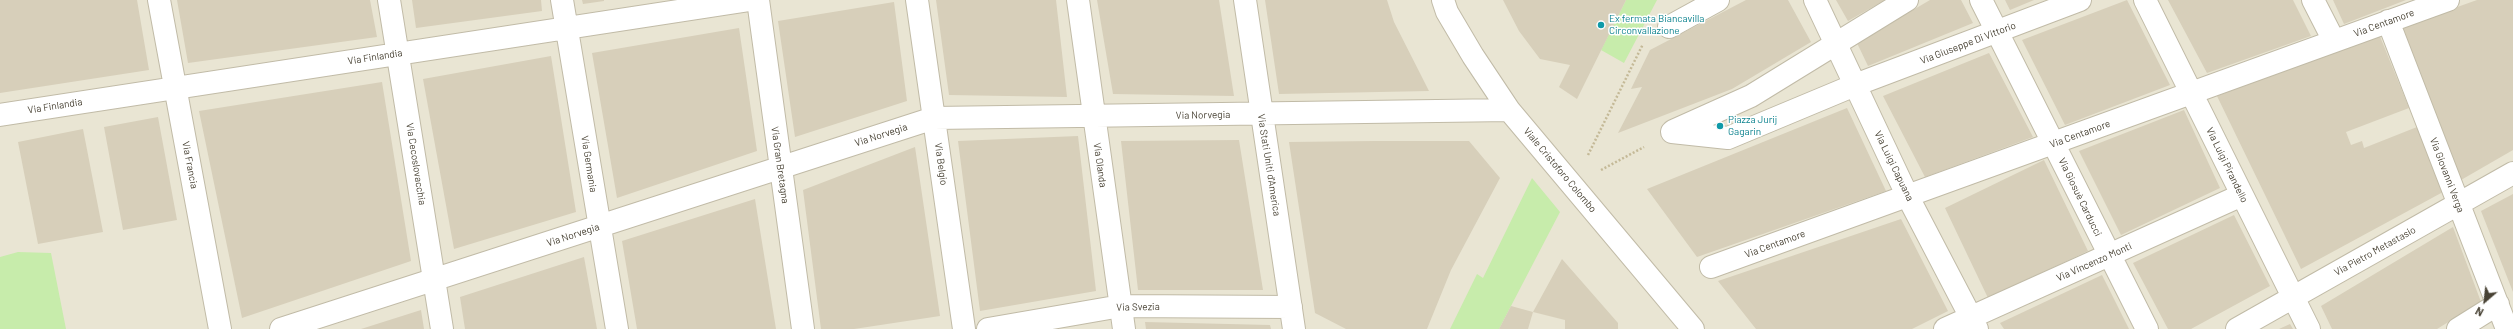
<!DOCTYPE html>
<meta charset="utf-8">
<style>
body{margin:0}
#map{position:relative;width:2513px;height:329px;overflow:hidden;background:#f4f2e6;font-family:Barlow,sans-serif}
canvas{display:block}
.north{position:absolute;left:2465px;top:281px;width:40px;height:40px;-webkit-text-stroke:3px #fff;paint-order:stroke;rotate:208deg;font-size:11px;font-weight:700;line-height:16px;text-align:center;color:#484234}
.north::after{content:'';display:block;margin:auto;width:14px;height:18px;background:#484234;clip-path:polygon(50% 0,100% 100%,50% 72%,0 100%)}
</style>
<div id="map">
<canvas width="2513" height="329"></canvas>
<div class="north">N</div>
</div>
<script>
const context = document.querySelector('canvas').getContext('2d');
context.lineJoin = 'round';
function fillPath(path, color) {
  context.fillStyle = color;
  context.fill(path, 'evenodd');
}
function shape(rows) {
  const path = new Path2D();
  for (const r of rows) {
    path.moveTo(r[0], r[1]);
    for (let i = 2; i < r.length; i += 2) path.lineTo(r[i], r[i + 1]);
  }
  return path;
}
function trace(path, color, width, dash) {
  context.strokeStyle = color;
  context.lineWidth = width;
  context.lineCap = dash ? 'butt' : 'round';
  context.setLineDash(dash || []);
  context.stroke(path);
}
function write(font, color, halo, rows, align = 'center') {
  context.font = font + ' Barlow,sans-serif';
  context.lineWidth = 3;
  context.setLineDash([]);
  context.textBaseline = 'middle';
  context.strokeStyle = halo;
  context.fillStyle = color;
  for (const [text, x, y, turn = 0] of rows) {
    context.save();
    context.translate(x, y);
    context.rotate((+turn || 0) * Math.PI / 180);
    context.textAlign = isNaN(turn) ? turn : align;
    if (halo) context.strokeText(text, 0, 0);
    context.fillText(text, 0, 0);
    context.restore();
  }
}
fillPath(shape([
 [0,0,2513,0,2513,329,0,329]
]), '#e9e5d3');
fillPath(shape([
 [1626,0,1657,0,1624,63,1601,50],
 [1532,178,1560,212,1499,329,1450,329,1477,274,1483,278],
 [18,252,51,253,66,329,0,329,0,257]
]), '#c7ecab');
fillPath(shape([
 [0,0,137,0,149,70,0,93],
 [177,0,370,0,377,37,188,63],
 [412,0,541,0,542,11,416,28],
 [582,0,604,0,604,1,583,4],
 [936,0,1056,0,1067,97,949,95],
 [1097,0,1219,0,1234,96,1113,94],
 [1265,0,1387,0,1394,22,1429,91,1279,94],
 [1503,0,1626,0,1577,99,1559,87,1570,65,1540,59,1519,31],
 [1746,0,1788,0,1811,42,1732,89,1618,133,1642,87,1631,89,1650,50],
 [1836,0,1885,0,1848,21],
 [1930,0,1961,0,1973,23,1868,66,1857,43],
 [2005,0,2034,0,2010,10],
 [2127,0,2170,85,2065,125,2022,40],
 [2168,0,2293,0,2311,36,2207,73],
 [2333,0,2406,0,2344,24],
 [2477,0,2513,0,2513,150,2461,180,2401,27],
 [894,2,907,101,795,137,778,21],
 [739,28,757,151,617,198,592,53],
 [2379,34,2409,108,2346,132,2351,145,2362,141,2364,148,2417,127,2443,192,2301,269,2217,96],
 [1989,53,2033,137,1925,177,1883,96],
 [551,56,576,212,454,249,423,79],
 [382,82,411,261,242,318,199,111],
 [1847,108,1886,191,1697,257,1647,189],
 [2184,110,2220,188,2121,235,2079,151],
 [158,117,177,220,123,230,104,127],
 [83,129,103,232,38,244,18,142],
 [1078,136,1096,291,980,311,958,141],
 [1239,140,1263,290,1138,290,1121,141],
 [1374,141,1469,141,1500,178,1451,270,1427,329,1346,329,1315,313,1289,142],
 [915,147,940,316,854,329,821,329,803,190],
 [2044,160,2088,251,1988,298,1945,208],
 [2513,194,2513,292,2481,211],
 [755,199,776,329,637,329,622,241],
 [2234,215,2270,286,2191,329,2168,329,2133,263],
 [1901,219,1948,311,1912,329,1756,329,1718,281],
 [2453,227,2481,302,2437,329,2332,329,2321,306],
 [584,257,597,329,465,329,460,297],
 [1562,259,1618,323,1618,329,1565,329,1565,320,1533,312,1528,329,1499,329,1511,306,1533,312],
 [2102,275,2129,329,2004,329,2000,323],
 [421,310,424,329,361,329],
 [1145,322,1270,325,1271,329,1146,329],
 [2290,324,2293,329,2279,329]
]), '#d7cfba');
const minor = shape([
 [159,0,220,329],
 [389,0,442,329],
 [562,0,617,329],
 [758,0,803,329],
 [917,0,964,329],
 [1078,0,1124,329],
 [1245,0,1294,329],
 [1443,0,1447,12,1473,56,1509,110,1693,329],
 [1815,0,1908,197,1977,329],
 [1981,0,2147,329],
 [2145,0,2309,329],
 [2313,0,2334,41],
 [2388,21,2507,329],
 [1669,27,1718,0],
 [0,115,750,0],
 [1673,131,1751,96,1907,0],
 [1672,132,1728,138,1855,85,2080,0],
 [1711,267,2448,0],
 [281,329,934,118,1509,110],
 [988,329,1121,306,1291,307],
 [1945,329,2242,195],
 [2237,329,2513,173],
 [2458,329,2498,304]
]);
trace(minor, '#c1bba7', 24);
trace(shape([
 [1588,155,1643,44],
 [1601,170,1644,147]
]), '#c4b997', 2.5, [2, 2]);
trace(minor, '#fff', 22);
for (const [x, y, r, color] of [
 [1601,25,4,"#0f9aa8"],
 [1720,126,4,"#0f9aa8"]
]) {
  const dot = new Path2D();
  dot.arc(x, y, r, 0, 2 * Math.PI);
  context.fillStyle = color;
  context.fill(dot);
  trace(dot, '#fff', 1.5);
}
write('10px', '#0d838f', '#fff', [
 ["Ex fermata Biancavilla",1609,19],
 ["Circonvallazione",1609,31],
 ["Piazza Jurij",1728,120],
 ["Gagarin",1728,132]
], 'left');
write('10px', '#484234', '#fff', [
 ["Via Centamore",2384,23,-20],
 ["Via Giuseppe Di Vittorio",1968,43,-21],
 ["Via Finlandia",375,57,-9],
 ["Via Finlandia",55,106,-9],
 ["Via Norvegia",1203,115,-1],
 ["Via Centamore",2080,134,-20],
 ["Via Norvegia",881,135,-18],
 ["Via Cecoslovacchia",416,164,81],
 ["Via Germania",589,164,81],
 ["Via Belgio",941,164,82],
 ["Via Francia",190,165,79],
 ["Via Gran Bretagna",780,165,82],
 ["Via Olanda",1100,165,82],
 ["Via Stati Uniti d'America",1269,165,81],
 ["Via Luigi Pirandello",2227,165,64],
 ["Via Luigi Capuana",1894,166,64],
 ["Viale Cristoforo Colombo",1560,170,50],
 ["Via Giovanni Verga",2447,175,69],
 ["Via Giosuè Carducci",2080,197,64],
 ["Via Norvegia",573,235,-18],
 ["Via Centamore",1775,244,-20],
 ["Via Pietro Metastasio",2375,251,-29],
 ["Via Vincenzo Monti",2094,262,-24],
 ["Via Svezia",1138,307,-1]
]);
</script>
